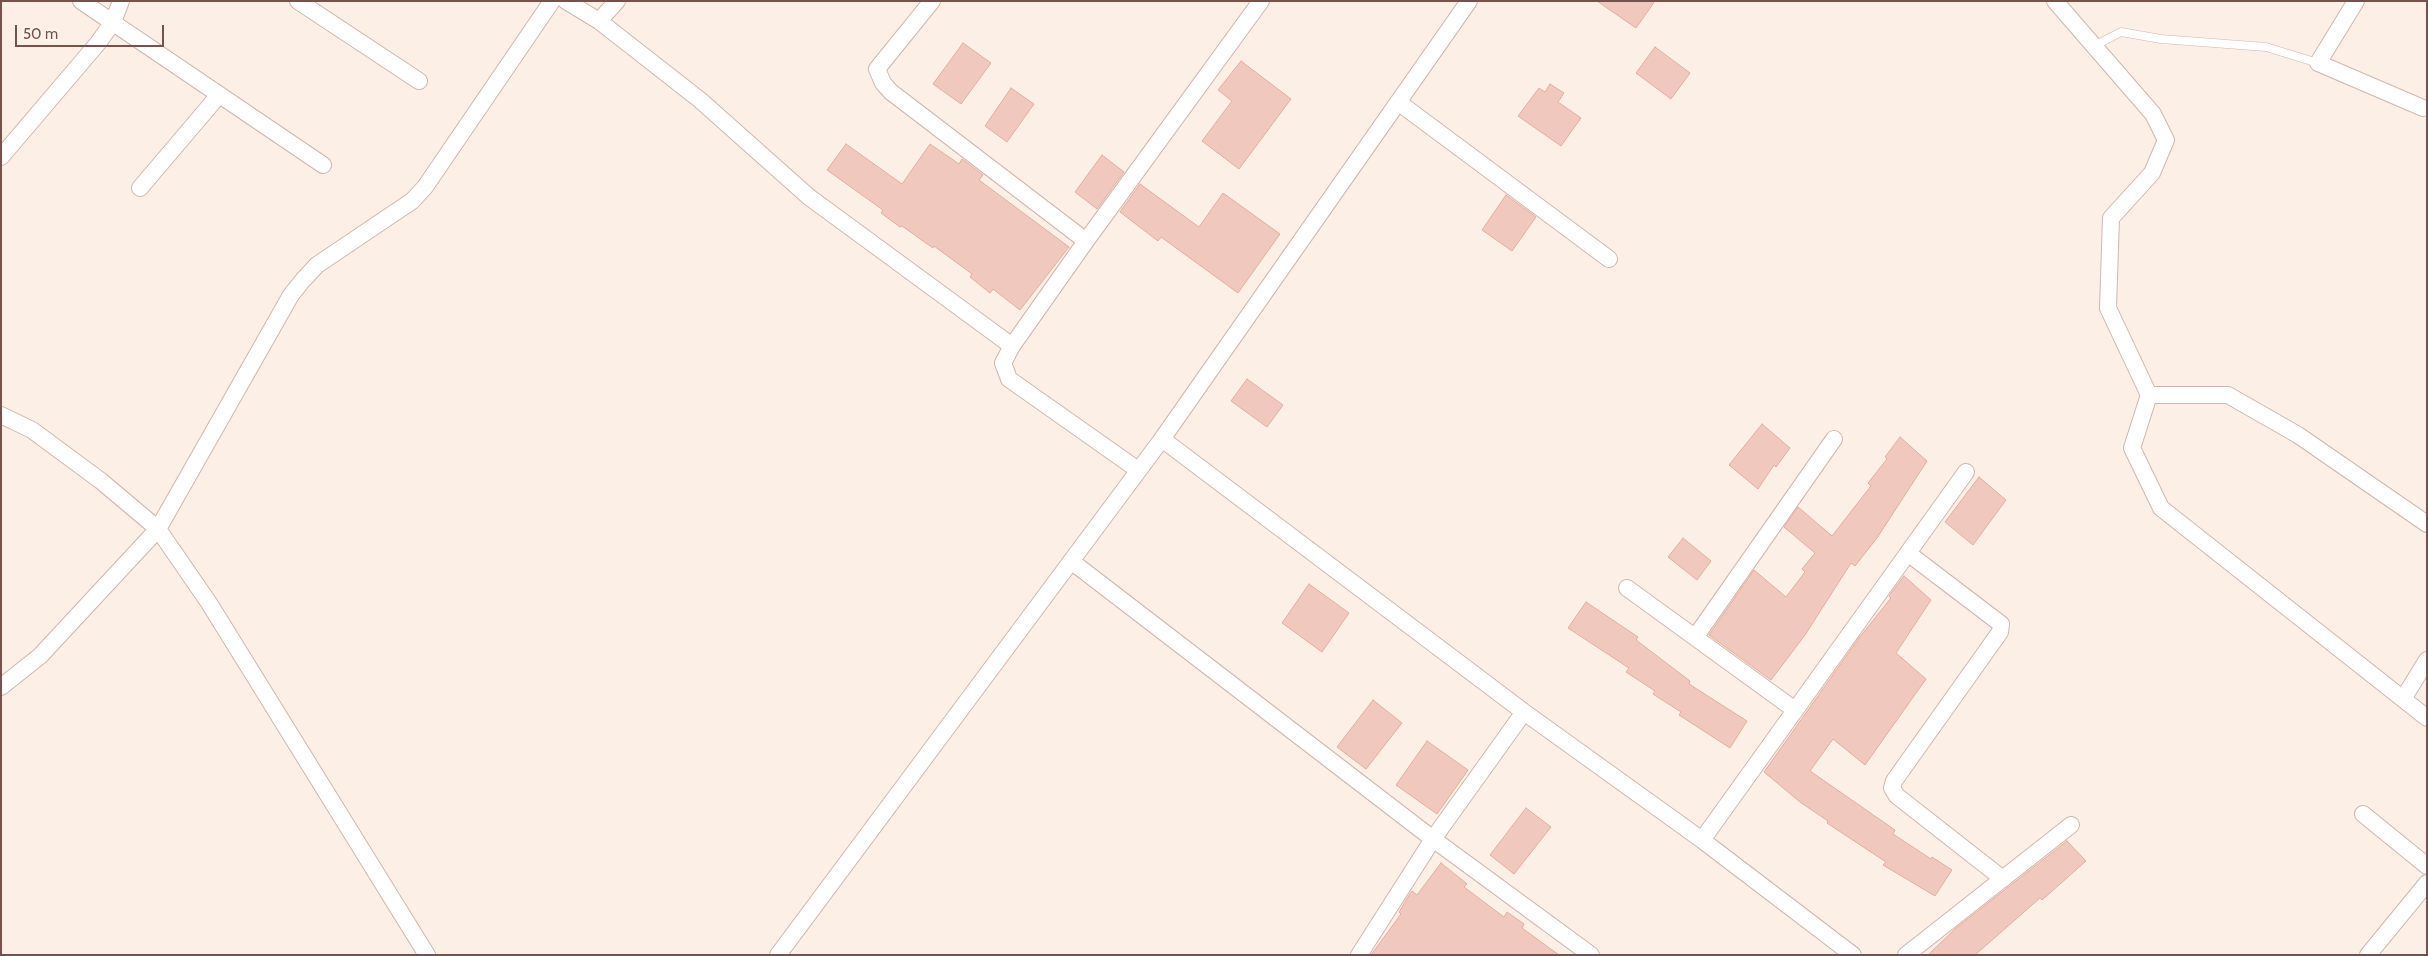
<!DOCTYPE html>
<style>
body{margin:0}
#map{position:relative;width:2428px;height:956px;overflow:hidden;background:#fcefe5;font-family:Cabin,sans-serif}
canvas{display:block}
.frame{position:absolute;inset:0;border:2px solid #75524b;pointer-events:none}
.scale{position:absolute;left:15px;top:25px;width:149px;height:22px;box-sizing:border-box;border:2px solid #75524b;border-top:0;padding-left:6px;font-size:15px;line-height:18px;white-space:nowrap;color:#75524b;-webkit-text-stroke:4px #fff4ec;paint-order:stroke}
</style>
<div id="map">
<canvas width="2428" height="956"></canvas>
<div class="frame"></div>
<div class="scale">50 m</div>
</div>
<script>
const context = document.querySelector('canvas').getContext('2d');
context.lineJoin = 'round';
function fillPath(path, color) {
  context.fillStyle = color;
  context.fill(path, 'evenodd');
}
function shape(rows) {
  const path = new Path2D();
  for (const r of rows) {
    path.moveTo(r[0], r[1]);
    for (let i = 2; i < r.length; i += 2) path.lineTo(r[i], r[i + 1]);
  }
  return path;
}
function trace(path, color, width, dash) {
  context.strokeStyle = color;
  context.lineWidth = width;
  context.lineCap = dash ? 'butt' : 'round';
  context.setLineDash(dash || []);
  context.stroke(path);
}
const building = shape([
 [1597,1,1655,1,1636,28,1597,1],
 [963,43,991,63,961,104,933,84,963,43],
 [1655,47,1690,73,1671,99,1636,73,1655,47],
 [1241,61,1291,99,1239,169,1202,141,1232,101,1218,90,1241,61],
 [1550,84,1564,93,1558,102,1581,118,1561,146,1518,116,1539,88,1545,92,1550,84],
 [1011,88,1034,104,1007,142,985,126,1011,88],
 [846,144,902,184,930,144,959,164,962,159,983,175,979,180,1069,247,1020,310,993,289,990,293,970,277,972,274,934,246,933,248,902,226,900,227,881,213,883,210,827,170,846,144],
 [1102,155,1124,172,1097,209,1075,192,1102,155],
 [1140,184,1199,227,1223,193,1280,234,1238,293,1161,237,1158,241,1120,212,1140,184],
 [1506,195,1536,217,1512,251,1482,230,1506,195],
 [1247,379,1283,405,1267,427,1231,401,1247,379],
 [1762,424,1790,448,1776,467,1774,465,1758,489,1729,465,1762,424],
 [1900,437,1927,461,1877,538,1855,566,1851,563,1805,635,1771,680,1709,635,1754,570,1786,597,1805,572,1802,569,1815,553,1784,527,1798,507,1832,536,1871,486,1868,483,1887,459,1885,457,1900,437],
 [1979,477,2006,500,1973,545,1945,522,1979,477],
 [1683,538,1711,561,1697,580,1668,557,1683,538],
 [1904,576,1931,600,1896,653,1926,679,1865,765,1833,739,1810,771,1895,830,1893,834,1931,859,1932,857,1952,870,1935,896,1883,865,1886,862,1827,823,1828,821,1800,802,1764,772,1859,638,1891,598,1889,596,1904,576],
 [1309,584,1349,613,1322,652,1282,623,1309,584],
 [1586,602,1638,637,1636,640,1690,681,1689,684,1747,721,1730,748,1679,715,1681,712,1653,694,1655,691,1626,672,1629,668,1568,628,1586,602],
 [1373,700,1402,723,1366,769,1337,747,1373,700],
 [1427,741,1468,770,1437,814,1396,785,1427,741],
 [1526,808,1551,827,1514,874,1490,855,1526,808],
 [2067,841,2086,861,2042,900,2040,898,1975,955,1928,955,1956,928,2067,841],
 [1441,863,1467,884,1464,887,1504,917,1507,912,1524,924,1522,928,1559,955,1371,955,1401,914,1399,912,1408,897,1412,891,1417,895,1441,863]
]);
fillPath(building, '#f1c8bd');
trace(building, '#e4ac9e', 1);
const service = shape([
 [2094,46,2121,32,2161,39,2266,47,2318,63]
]);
const minor = shape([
 [81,1,323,165],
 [298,1,419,81],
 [566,1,599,21,700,100,809,197,1012,346],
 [932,1,877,69,883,83,891,92,1086,241],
 [2055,1,2153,114,2166,140,2152,173,2111,218,2108,308,2149,395],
 [2356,1,2318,63,2423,108],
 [599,21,617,1],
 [1398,102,1609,259],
 [1,157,98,43,113,22,121,1],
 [140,188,219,95],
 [1,415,32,430,101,481,158,529,209,603,427,955],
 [1162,439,1524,712,1702,840,1853,955],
 [1138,470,1009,379,1003,363,1012,346,1086,241,1261,1],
 [2427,524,2298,435,2228,395,2149,395,2132,448,2161,508,2427,718],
 [1909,554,2001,624,2000,632,1894,781,1892,788,1897,796,2003,879],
 [1071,561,1433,839,1591,955],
 [1627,588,1795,710],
 [1696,636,1834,439],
 [1,687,40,656,158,529,291,295,303,280,317,265,412,201,425,187,552,1],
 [2403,699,2427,660],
 [2363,814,2427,866],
 [1702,840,1966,472],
 [778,955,1162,439,1469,1],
 [1359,955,1433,839,1524,712],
 [1906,955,2071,825],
 [2368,955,2427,883]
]);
trace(service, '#d0b7af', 9);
trace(minor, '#d0b7af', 18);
trace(service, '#fff', 8);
trace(minor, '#fff', 16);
</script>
